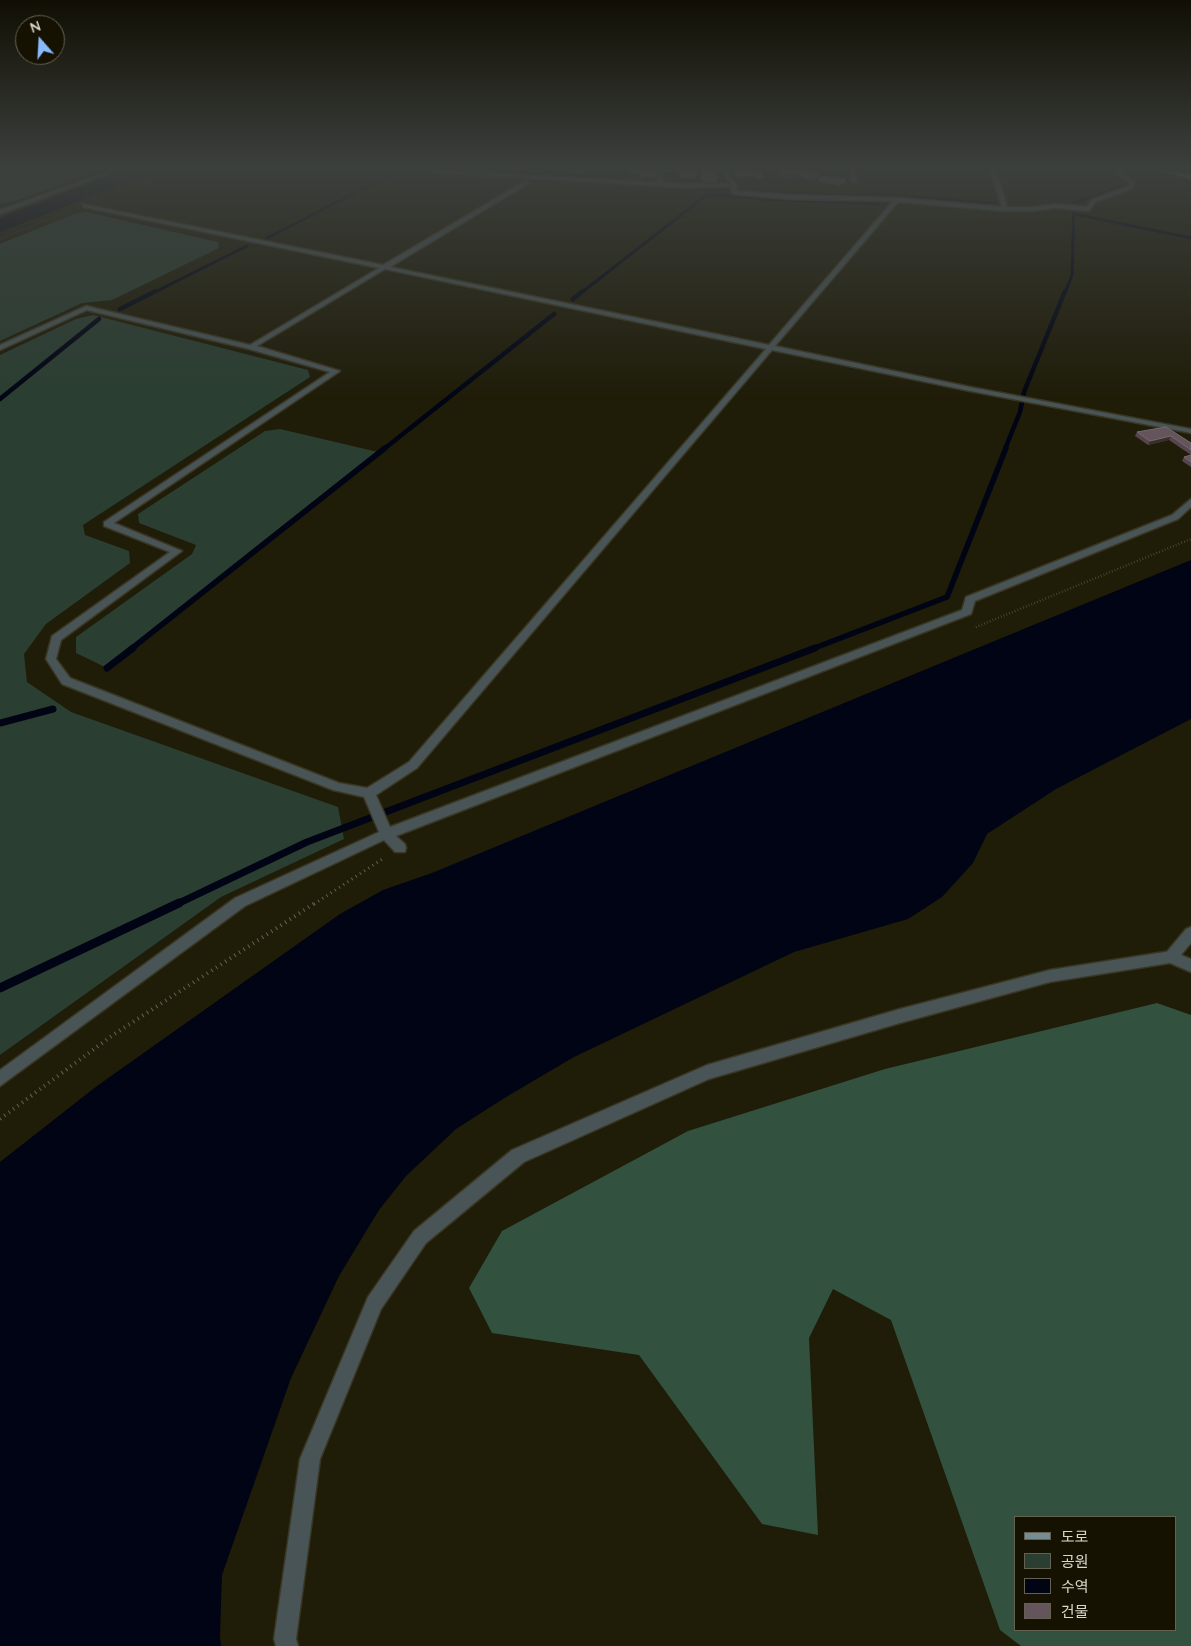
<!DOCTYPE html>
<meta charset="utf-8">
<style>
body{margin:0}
#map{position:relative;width:1191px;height:1646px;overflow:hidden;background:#1f1c08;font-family:Quicksand,"Noto Sans KR",sans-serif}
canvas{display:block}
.legend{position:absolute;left:1014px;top:1516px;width:162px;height:115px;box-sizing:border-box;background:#161202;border:1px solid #646152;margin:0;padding:6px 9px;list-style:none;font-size:15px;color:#d9d7cb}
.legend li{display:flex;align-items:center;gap:10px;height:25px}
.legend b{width:25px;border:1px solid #646152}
.north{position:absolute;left:15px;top:15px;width:50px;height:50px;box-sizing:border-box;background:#161202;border:1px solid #646152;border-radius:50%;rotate:341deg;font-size:14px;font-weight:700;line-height:20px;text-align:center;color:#d9d7cb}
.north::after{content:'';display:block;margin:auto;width:18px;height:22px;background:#88bbfc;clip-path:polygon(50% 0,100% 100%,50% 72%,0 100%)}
</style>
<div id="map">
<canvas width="1191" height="1646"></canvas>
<ul class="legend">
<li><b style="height:6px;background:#758d92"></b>도로</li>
<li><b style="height:14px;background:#2b3e32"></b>공원</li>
<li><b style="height:14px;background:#000414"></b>수역</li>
<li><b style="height:14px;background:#64555d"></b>건물</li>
</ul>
<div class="north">N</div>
</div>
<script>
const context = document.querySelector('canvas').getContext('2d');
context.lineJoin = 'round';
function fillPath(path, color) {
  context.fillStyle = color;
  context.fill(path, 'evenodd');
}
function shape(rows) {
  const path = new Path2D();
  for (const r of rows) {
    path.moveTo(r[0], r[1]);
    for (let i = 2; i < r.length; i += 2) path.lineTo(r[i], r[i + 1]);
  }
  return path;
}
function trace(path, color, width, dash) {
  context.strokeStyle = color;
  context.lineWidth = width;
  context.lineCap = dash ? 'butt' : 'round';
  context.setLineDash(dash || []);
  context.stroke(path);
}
fillPath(shape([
 [0,170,99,170,22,199,3,204,0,203],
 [86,212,218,242,219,248,112,300,82,303,0,341,0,244,74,214],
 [93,315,308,370,310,377,83,525,85,535,129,551,130,563,46,624,24,654,27,682,71,712,338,807,344,839,221,897,0,1055,0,355,76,319],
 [280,429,378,452,107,668,76,653,76,637,192,554,196,545,139,523,138,514,265,431]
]), '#2b3e32');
fillPath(shape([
 [1157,1003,1191,1015,1191,1646,1021,1646,1000,1630,891,1320,833,1289,809,1338,818,1535,762,1524,639,1355,492,1333,469,1288,502,1231,688,1131,885,1069],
 [1015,1517,1175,1517,1175,1630,1015,1630]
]), '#32523f');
fillPath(shape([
 [126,170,158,170,0,232,0,218],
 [1191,560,1191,719,1056,789,987,834,973,863,942,897,908,919,794,952,574,1057,506,1097,456,1129,406,1176,379,1210,339,1276,291,1378,222,1575,220,1636,221,1646,0,1646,0,1162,97,1086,340,914,383,890,432,873]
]), '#000414');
trace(shape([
 [412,170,656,186],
 [683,188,849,196,879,194,995,203],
 [1074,214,1191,238],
 [267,238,400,170],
 [153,293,247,246],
 [581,293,708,194,763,199,878,204],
 [1065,293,1072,275,1074,203,1121,187,1126,183,1106,170]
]), '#000414', 3);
trace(shape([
 [573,299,583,291],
 [120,309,156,291],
 [0,399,99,319],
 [384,449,554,314],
 [1005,449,1020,412,1024,392,1065,291]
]), '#000414', 4.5);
trace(shape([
 [131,649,385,448],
 [812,649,947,597,1006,448]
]), '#000414', 5.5);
trace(shape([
 [107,668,133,648],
 [0,723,53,709],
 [177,904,307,842,815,648]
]), '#000414', 7);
trace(shape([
 [0,988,179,903]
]), '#000414', 9);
const service = shape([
 [112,170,118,170,0,214,0,210,112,170],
 [658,170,664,170,663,184,660,186,657,184,658,170],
 [851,170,856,170,856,182,851,181,851,170],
 [990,170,996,170,1007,207,1032,207,1056,204,1087,207,1091,200,1129,186,1129,182,1112,170,1117,170,1135,181,1133,188,1095,202,1089,211,1056,208,1032,211,1005,211,898,202,775,346,970,387,1191,429,1191,433,970,391,772,350,417,768,376,795,390,827,962,610,966,597,1172,515,1191,499,1191,507,1178,519,975,601,971,614,396,836,405,844,406,848,405,852,395,852,384,840,245,906,0,1086,0,1070,235,898,379,832,364,797,333,790,62,684,46,659,52,636,170,552,104,526,104,522,330,372,249,349,87,310,0,350,0,345,86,306,250,345,379,268,84,207,82,204,383,265,527,180,529,183,390,267,769,345,893,201,790,199,734,194,731,192,732,185,736,185,737,191,790,195,897,198,1002,207,990,170],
 [385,269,766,349,409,762,367,788,339,783,70,678,56,659,61,640,182,551,114,523,340,371,257,346,385,269],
 [1171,951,1191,959,1191,972,1170,963,1050,982,900,1023,709,1079,524,1162,426,1243,381,1309,320,1459,296,1639,298,1646,276,1646,274,1639,300,1459,368,1297,414,1231,512,1150,707,1065,900,1009,1050,970,1171,951]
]);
const minor = shape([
 [428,170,689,184,730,184,721,170,726,170,737,186,689,188,430,172,428,170],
 [1191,927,1191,943,1176,961,1171,963,1166,961,1164,957,1166,953,1186,929,1191,927]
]);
const primary = shape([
 [1158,170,1166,170,1191,175,1191,179,1158,170]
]);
trace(service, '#393623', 3);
trace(minor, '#393623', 3);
trace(primary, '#393623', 3);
trace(shape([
 [110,195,174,170],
 [0,239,72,210]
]), '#656251', 1, [0.5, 2]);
trace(shape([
 [976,627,1191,539]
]), '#656251', 2.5, [0.5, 2.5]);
trace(shape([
 [314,904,384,858]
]), '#656251', 3, [1, 4]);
trace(shape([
 [0,1119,113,1035,315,903]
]), '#656251', 4, [1, 4.5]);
fillPath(service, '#495456');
fillPath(minor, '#495456');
fillPath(primary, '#758d92');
fillPath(shape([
 [532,170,541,170,539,173,532,172],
 [561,170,587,170,583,174,562,172],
 [628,170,659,170,658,172,657,177,645,177,644,179,639,179,640,174,628,173],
 [664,170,678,170,678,172,665,172],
 [701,170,719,170,719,174,717,174,717,182,703,182,701,176],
 [734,170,763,170,752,170,754,173,763,176,763,179,757,179,754,175,754,176,736,177,734,173],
 [790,170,818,177,814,181,803,179,803,177,796,174,786,177,780,175,780,172],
 [679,172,696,172,696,179,679,178],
 [819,179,846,180,845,183,840,186,818,182],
 [1166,427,1191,443,1191,467,1182,461,1184,457,1191,455,1169,440,1148,445,1135,436,1137,432]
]), '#56454f');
fillPath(shape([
 [583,170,587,170,583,174],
 [796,171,796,174,786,177,786,174],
 [819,174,818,177,814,181,814,177],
 [846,180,845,183,840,186,841,183],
 [1171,436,1169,440,1148,445,1150,441]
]), '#3a2e2d');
const building = shape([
 [628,170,658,170,657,174,645,174,644,176,639,176,642,171,628,170],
 [701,170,715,170,717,175,703,176,701,170],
 [734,170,752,170,754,173,737,174,734,170],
 [790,170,801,170,819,174,814,177,803,176,805,174,796,171,786,174,780,172,790,170],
 [679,172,696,172,696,176,679,175,679,172],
 [754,172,760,172,763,176,757,176,754,172],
 [825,176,846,180,841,183,819,179,825,176],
 [1166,427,1191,443,1191,450,1171,436,1150,441,1137,432,1166,427],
 [1191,455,1191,462,1184,457,1191,455]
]);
fillPath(building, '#64555d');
trace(building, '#76696e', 1);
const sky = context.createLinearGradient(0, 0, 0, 400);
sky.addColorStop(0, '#110f04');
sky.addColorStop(0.42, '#3c403d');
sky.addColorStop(1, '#3c403d00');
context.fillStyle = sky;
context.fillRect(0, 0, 1191, 400);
</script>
